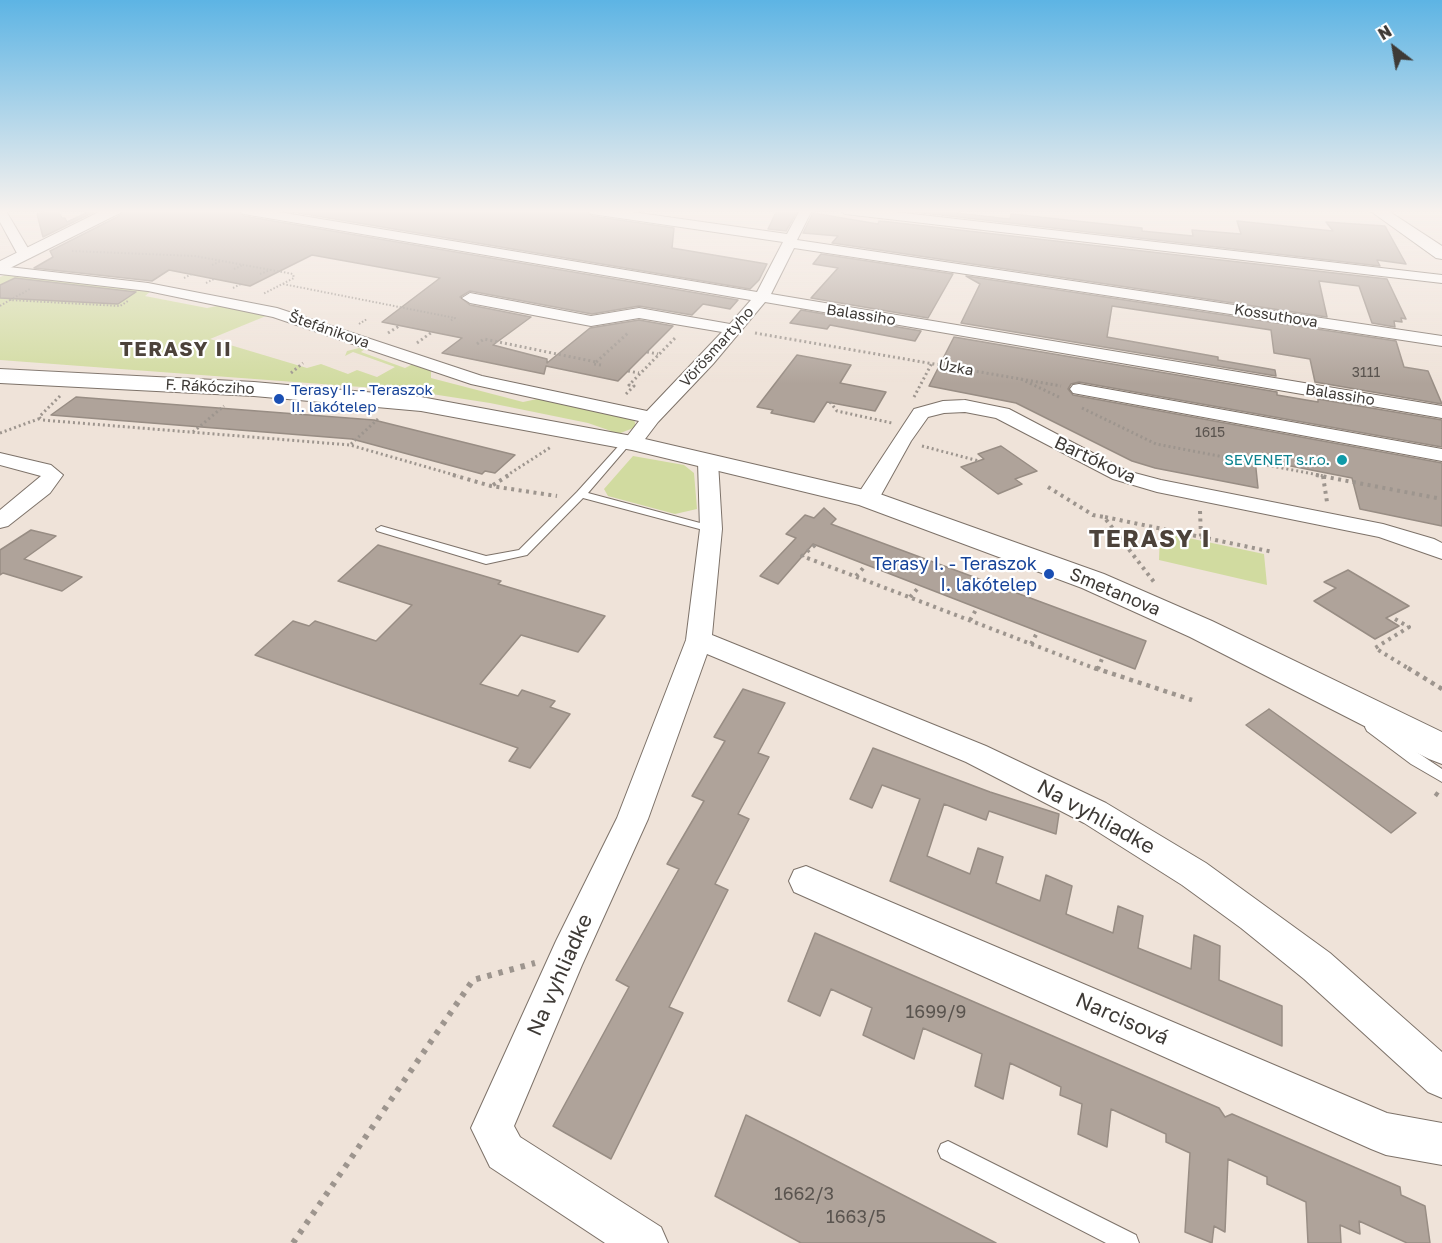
<!DOCTYPE html>
<meta charset="utf-8">
<style>
body{margin:0}
#map{position:relative;width:1442px;height:1243px;overflow:hidden;background:#efe3d9;font-family:"Golos Text",sans-serif}
canvas{display:block}
.north{position:absolute;left:1364px;top:18px;width:60px;height:60px;-webkit-text-stroke:4px #fff;paint-order:stroke;rotate:329deg;font-size:16px;font-weight:700;line-height:24px;text-align:center;color:#3e3a36}
.north::after{content:'';display:block;margin:auto;width:21px;height:27px;background:#3e3a36;clip-path:polygon(50% 0,100% 100%,50% 72%,0 100%)}
</style>
<div id="map">
<canvas width="1442" height="1243"></canvas>
<div class="north">N</div>
</div>
<script>
const context = document.querySelector('canvas').getContext('2d');
context.lineJoin = 'round';
function fillPath(path, color) {
  context.fillStyle = color;
  context.fill(path, 'evenodd');
}
function shape(rows) {
  const path = new Path2D();
  for (const r of rows) {
    path.moveTo(r[0], r[1]);
    for (let i = 2; i < r.length; i += 2) path.lineTo(r[i], r[i + 1]);
  }
  return path;
}
function trace(path, color, width, dash) {
  context.strokeStyle = color;
  context.lineWidth = width;
  context.lineCap = dash ? 'butt' : 'round';
  context.setLineDash(dash || []);
  context.stroke(path);
}
function write(font, color, halo, rows, align = 'center') {
  context.font = font + ' "Golos Text",sans-serif';
  context.lineWidth = 4.5;
  context.setLineDash([]);
  context.textBaseline = 'middle';
  context.strokeStyle = halo;
  context.fillStyle = color;
  for (const [text, x, y, turn = 0] of rows) {
    context.save();
    context.translate(x, y);
    context.rotate((+turn || 0) * Math.PI / 180);
    context.textAlign = isNaN(turn) ? turn : align;
    if (halo) context.strokeText(text, 0, 0);
    context.fillText(text, 0, 0);
    context.restore();
  }
}
fillPath(shape([
 [5,275,151,291,145,296,207,308,222,305,266,316,210,339,307,368,321,364,348,374,357,370,377,377,395,367,353,352,345,356,347,351,363,347,366,348,361,352,405,368,413,364,431,370,431,378,523,402,542,398,634,419,636,427,618,434,610,434,611,431,588,423,490,403,425,393,409,394,375,388,0,360,0,277],
 [633,456,684,465,694,473,697,509,675,514,608,496,604,489],
 [1160,532,1264,554,1267,585,1159,560]
]), '#d1dba0');
const building = shape([
 [58,210,62,218,65,218,67,222,92,210,98,210,43,237,37,214,58,210],
 [125,210,236,210,244,216,738,300,730,309,703,304,692,315,639,306,592,314,470,291,460,297,470,305,531,317,493,345,547,359,547,363,590,328,639,320,673,326,618,381,546,366,544,374,442,353,462,338,382,322,440,278,312,255,250,286,169,270,152,281,34,268,53,257,50,251,121,215,125,210],
 [281,210,584,210,592,216,674,228,672,248,767,264,759,280,750,289,281,210],
 [777,210,797,212,786,231,768,229,777,210],
 [898,210,958,210,956,213,1010,219,1011,214,1142,228,1142,231,1193,236,1192,230,1241,234,1237,221,1333,231,1326,222,1385,226,1406,264,1377,260,1380,266,898,210],
 [813,213,878,224,879,221,890,222,1387,279,1406,319,1401,318,1402,322,1394,321,1395,327,1372,323,1359,286,1319,281,1327,317,832,243,838,236,803,233,813,213],
 [821,254,953,274,928,318,811,298,838,268,813,264,821,254],
 [966,276,1396,341,1404,367,1428,371,1442,404,1315,382,1310,359,1274,353,1271,330,1112,306,1107,337,1218,357,1218,360,1275,370,1276,376,961,323,980,284,966,276],
 [15,278,136,292,118,304,0,298,0,285,15,278],
 [801,310,921,331,915,341,830,325,827,329,790,323,801,310],
 [954,337,1277,392,1277,395,1318,402,1318,399,1442,420,1442,447,1079,382,1071,384,1068,389,1073,395,1442,463,1442,526,1360,509,1352,478,1255,459,1258,488,1155,468,1132,461,1016,403,929,386,954,337],
 [797,355,851,365,840,383,886,392,875,411,827,402,814,422,771,413,773,410,757,407,797,355],
 [76,397,374,420,515,455,495,473,485,471,482,474,352,439,51,415,76,397],
 [1001,446,1037,471,1015,479,1022,484,998,494,961,467,984,459,978,454,1001,446],
 [824,508,836,519,831,524,1146,641,1135,669,813,544,778,584,760,576,796,538,786,534,805,515,814,518,824,508],
 [31,530,56,536,24,559,82,577,62,591,3,573,0,575,0,550,31,530],
 [378,545,501,581,498,584,605,616,578,652,521,635,480,684,518,696,522,690,555,701,550,707,570,714,530,768,509,761,518,748,255,655,293,621,309,626,315,621,376,641,412,605,338,581,378,545],
 [1348,570,1409,606,1386,618,1399,626,1375,639,1314,601,1336,588,1324,582,1348,570],
 [743,689,785,703,758,753,769,757,738,814,749,819,715,884,728,890,669,1007,683,1013,611,1159,553,1126,629,987,616,980,679,869,667,864,704,801,692,796,725,741,714,737,743,689],
 [1269,709,1343,762,1416,813,1391,833,1246,725,1269,709],
 [873,748,990,792,1059,814,1056,834,989,811,986,820,944,804,927,856,970,874,978,848,1003,857,996,883,1040,901,1046,875,1072,886,1066,914,1113,933,1118,906,1143,916,1138,948,1191,969,1194,935,1220,946,1219,980,1282,1006,1282,1046,890,881,920,799,882,785,872,808,850,799,873,748],
 [815,933,1219,1108,1225,1117,1232,1114,1400,1187,1401,1195,1425,1206,1430,1243,1407,1243,1359,1221,1360,1234,1340,1225,1341,1243,1308,1243,1306,1202,1267,1184,1267,1177,1228,1159,1225,1232,1214,1226,1212,1243,1185,1232,1190,1153,1166,1142,1166,1134,1111,1109,1107,1147,1078,1134,1082,1104,1060,1095,1061,1087,1010,1063,1003,1099,975,1086,982,1054,923,1028,914,1059,863,1035,872,1008,831,989,820,1016,788,1001,815,933],
 [746,1115,794,1139,996,1243,801,1243,715,1196,746,1115]
]);
fillPath(building, '#afa39a');
trace(building, '#988d84', 1.5);
const service = shape([
 [627,439,630,440,630,444,588,493,715,527,716,529,715,531,707,531,583,498,527,555,486,564,377,531,376,529,381,526,486,556,519,550,577,492,624,440,627,439],
 [1372,722,1442,769,1442,782,1411,764,1367,731,1365,727,1367,723,1372,722],
 [948,1141,1136,1235,1139,1243,1106,1243,941,1158,938,1151,941,1144,948,1141]
]);
const minor = shape([
 [0,210,6,211,32,255,30,258,20,258,18,255,0,222,0,210],
 [238,210,267,210,757,292,783,242,592,214,586,210,618,210,787,234,800,210,812,210,797,240,1442,336,1442,346,794,248,771,294,1442,406,1442,418,765,302,713,364,658,422,639,447,632,449,625,447,622,443,639,421,471,384,273,317,148,291,0,274,0,266,148,283,277,308,482,376,647,411,722,332,639,318,591,326,470,303,462,298,470,293,591,316,639,308,730,324,751,300,244,214,238,210],
 [839,210,878,210,1442,275,1442,283,845,214,839,210],
 [1079,384,1442,449,1442,461,1073,393,1070,389,1073,385,1079,384],
 [965,400,1009,409,1127,471,1161,480,1383,524,1434,539,1442,543,1442,559,1379,537,1157,492,1113,479,996,418,965,412,944,413,928,417,911,441,876,504,868,505,860,504,857,499,860,491,914,409,943,401,965,400],
 [0,453,51,465,63,475,50,493,8,526,0,528,0,510,41,476,0,465,0,453],
 [708,456,715,458,718,462,722,529,712,635,986,746,1106,803,1206,863,1330,953,1442,1052,1442,1098,1428,1092,1304,979,1241,928,1182,885,1084,823,966,762,707,654,648,819,582,965,514,1126,520,1137,661,1227,668,1243,605,1243,490,1167,471,1128,556,941,617,818,686,640,700,529,698,462,701,458,708,456],
 [806,866,1387,1113,1442,1123,1442,1165,1386,1155,1371,1149,794,892,789,881,794,870,806,866]
]);
const tertiary = shape([
 [103,210,123,210,120,213,0,273,0,261,103,210],
 [1369,210,1387,210,1442,246,1442,259,1436,258,1369,210],
 [0,369,254,382,421,397,632,436,877,493,1104,574,1212,621,1442,732,1442,764,1429,759,1190,637,1082,588,859,505,632,450,421,411,254,396,0,383,0,369]
]);
trace(service, '#7d7269', 2);
trace(minor, '#7d7269', 2);
trace(tertiary, '#7d7269', 2);
trace(shape([
 [72,251,195,256,293,274,294,278,263,294],
 [212,265,221,261],
 [234,269,243,265],
 [260,274,270,270],
 [184,278,192,274],
 [206,283,214,279],
 [283,284,455,318,450,321],
 [233,288,241,284],
 [10,300,30,289],
 [0,306,10,300,120,306,128,301],
 [359,324,367,319]
]), '#9d958e', 2, [1.5, 2]);
trace(shape([
 [388,333,399,326],
 [755,333,1061,386],
 [417,343,432,332],
 [477,344,484,339,596,362],
 [647,352,658,354],
 [601,365,594,364,628,333],
 [628,371,639,373],
 [291,373,303,363],
 [1021,379,1061,398],
 [626,394,634,386,629,385,677,336],
 [60,396,39,417,42,420,350,445,458,476],
 [914,397,932,363],
 [830,402,837,411,892,423],
 [1082,408,1156,444,1324,476],
 [193,432,224,406],
 [0,433,41,418],
 [351,444,378,419],
 [922,446,979,461],
 [506,476,551,447]
]), '#9d958e', 3, [2, 3]);
trace(shape([
 [453,475,491,486,557,496],
 [1316,475,1442,499],
 [1323,476,1327,502],
 [493,485,509,475],
 [1048,487,1093,515,1104,517,1154,582],
 [1200,511,1201,537],
 [1105,517,1273,552],
 [815,545,802,556,1099,670],
 [856,576,866,565],
 [910,597,920,586],
 [1395,619,1409,627,1375,648,1411,670],
 [970,620,977,608],
 [1031,644,1038,631],
 [1098,669,1103,656]
]), '#9d958e', 4, [3, 4.5]);
trace(shape([
 [1095,668,1192,700],
 [1408,668,1442,689],
 [1435,793,1442,798]
]), '#9d958e', 4.5, [4, 5]);
trace(shape([
 [293,1243,473,980,535,963]
]), '#9d958e', 6, [4.5, 7]);
fillPath(service, '#fff');
fillPath(minor, '#fff');
fillPath(tertiary, '#fff');
const sky = context.createLinearGradient(0, 0, 0, 384);
sky.addColorStop(0, '#5db4e4');
sky.addColorStop(0.55, '#f8f2ee');
sky.addColorStop(1, '#f8f2ee00');
context.fillStyle = sky;
context.fillRect(0, 0, 1442, 384);
for (const [x, y, r, color] of [
 [279,399,6,"#1a4fb4"],
 [1342,460,6,"#0f9aa8"],
 [1049,574,6,"#1a4fb4"]
]) {
  const dot = new Path2D();
  dot.arc(x, y, r, 0, 2 * Math.PI);
  context.fillStyle = color;
  context.fill(dot);
  trace(dot, '#fff', 2);
}
write('14px', '#5a544f', null, [
 ["3111",1366,373],
 ["1615",1210,433]
]);
write('15px', '#3e3a36', '#fff', [
 ["Balassiho",861,315,9],
 ["Kossuthova",1276,316,9],
 ["Štefánikova",329,330,19],
 ["Vörösmartyho",717,347,-48],
 ["Úzka",956,368,10],
 ["F. Rákócziho",210,387,3],
 ["Balassiho",1340,395,9]
]);
write('15px', '#164399', '#fff', [
 ["Terasy II. - Teraszok",291,390],
 ["II. lakótelep",291,407]
], 'left');
write('15px', '#0d838f', '#fff', [
 ["SEVENET s.r.o.",1330,460]
], 'right');
write('18px', '#3e3a36', '#fff', [
 ["Bartókova",1095,460,25],
 ["Smetanova",1115,592,23]
]);
write('18px', '#164399', '#fff', [
 ["Terasy I. - Teraszok",1037,564],
 ["I. lakótelep",1037,585]
], 'right');
write('18px', '#5a544f', null, [
 ["1699/9",936,1012],
 ["1662/3",804,1194],
 ["1663/5",856,1217]
]);
context.letterSpacing = '1.5px';
write('bold 20px', '#4c423a', '#fff', [
 ["TERASY II",176,350]
]);
context.letterSpacing = '0px';
write('21px', '#3e3a36', '#fff', [
 ["Na vyhliadke",1096,817,29],
 ["Na vyhliadke",560,975,-66],
 ["Narcisová",1122,1019,24]
]);
context.letterSpacing = '1.5px';
write('bold 24px', '#4c423a', '#fff', [
 ["TERASY I",1150,539]
]);
context.letterSpacing = '0px';
</script>
